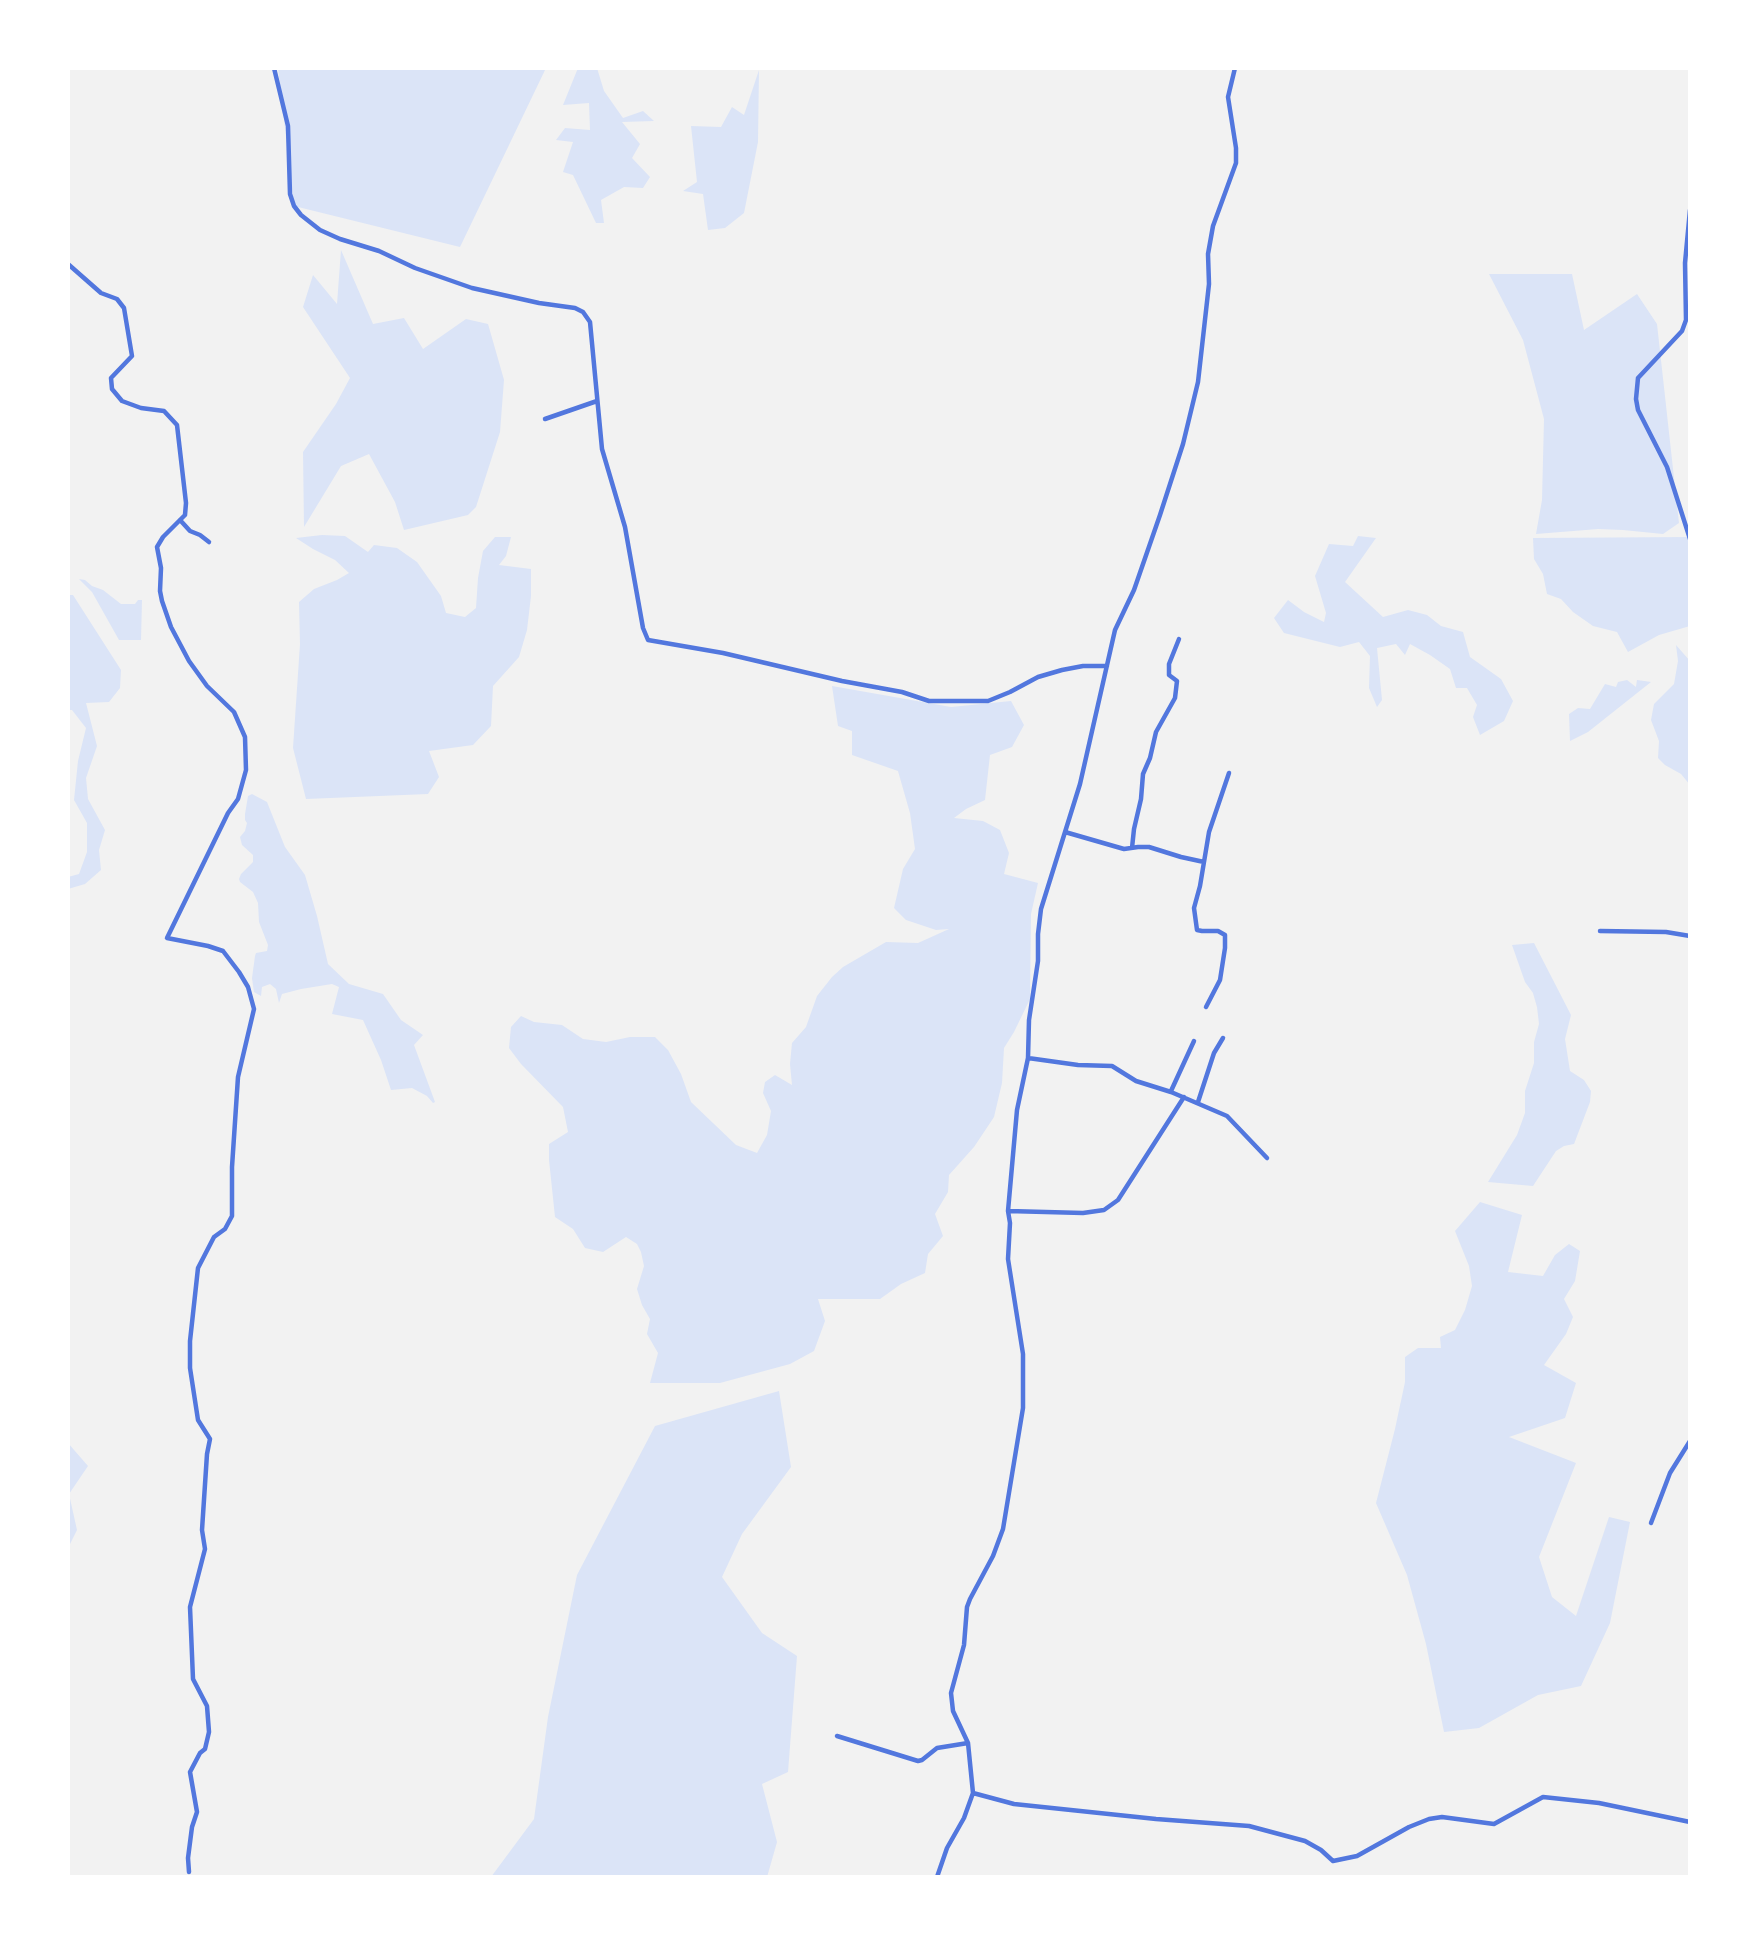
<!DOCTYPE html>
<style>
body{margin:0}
#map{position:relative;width:1758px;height:1945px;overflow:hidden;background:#f2f2f2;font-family:Arial,sans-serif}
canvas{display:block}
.frame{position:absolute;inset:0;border:70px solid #fff;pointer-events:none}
</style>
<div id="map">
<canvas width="1758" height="1945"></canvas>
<div class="frame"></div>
</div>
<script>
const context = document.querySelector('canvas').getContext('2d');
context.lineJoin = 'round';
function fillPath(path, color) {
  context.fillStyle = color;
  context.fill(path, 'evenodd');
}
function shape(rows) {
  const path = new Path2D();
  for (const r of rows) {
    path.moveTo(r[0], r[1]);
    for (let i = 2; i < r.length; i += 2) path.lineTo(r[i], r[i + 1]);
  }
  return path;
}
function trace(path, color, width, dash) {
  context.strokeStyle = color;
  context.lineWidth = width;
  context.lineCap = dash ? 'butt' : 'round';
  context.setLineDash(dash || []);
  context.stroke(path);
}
fillPath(shape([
 [278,68,546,68,460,247,294,206],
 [578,68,597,68,604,91,623,118,643,111,654,121,622,122,640,144,632,158,650,177,643,188,624,187,601,200,604,223,596,223,573,175,563,172,573,142,556,140,565,128,590,130,589,103,563,105],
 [759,70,758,142,744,213,725,228,708,230,703,194,683,191,697,182,691,126,721,127,732,107,744,115],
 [341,250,373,324,404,318,423,349,466,319,488,324,504,380,500,432,476,507,468,515,404,530,395,502,369,454,341,466,304,527,303,452,336,404,350,378,303,307,313,275,337,304],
 [1489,274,1572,274,1584,330,1637,294,1657,324,1679,523,1663,534,1623,530,1598,529,1536,534,1542,500,1544,419,1523,340],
 [322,535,345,536,368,552,374,545,397,548,417,562,441,596,446,613,465,617,476,608,478,578,483,551,495,537,511,537,506,556,499,565,531,569,531,596,527,630,519,657,493,686,491,726,473,745,429,751,439,777,428,794,306,799,293,748,300,644,299,602,314,589,337,580,349,573,335,560,313,549,296,538],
 [1358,536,1376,538,1345,582,1383,617,1408,610,1427,615,1441,626,1463,632,1470,657,1501,679,1513,701,1504,721,1480,735,1473,717,1477,705,1467,688,1456,688,1450,669,1430,655,1410,644,1405,655,1396,644,1377,648,1382,700,1377,707,1369,688,1370,656,1359,642,1340,647,1284,633,1274,618,1288,600,1304,612,1324,622,1326,613,1315,576,1329,544,1353,546],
 [1690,537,1690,626,1659,635,1628,652,1617,632,1593,626,1573,612,1561,599,1547,594,1543,574,1534,559,1533,538],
 [79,579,85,580,92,586,103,590,121,604,135,604,138,600,142,600,141,640,119,640,92,592],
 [68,595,73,595,121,670,120,688,109,702,86,703,97,746,86,778,88,799,105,830,99,850,101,870,85,884,68,889,68,877,79,874,87,852,87,823,74,800,78,761,86,728,72,710,68,710],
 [1676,645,1690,661,1690,785,1681,774,1665,765,1658,758,1659,741,1651,720,1654,704,1674,684,1678,661],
 [1627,680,1636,687,1637,680,1651,682,1588,732,1570,741,1569,714,1578,708,1590,709,1605,684,1616,687,1618,682],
 [832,686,951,707,1011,701,1024,725,1012,747,990,755,985,800,966,809,954,818,983,821,1000,830,1009,853,1004,874,1038,883,1031,914,1030,999,1014,1032,1004,1048,1002,1083,994,1117,974,1147,949,1175,948,1192,935,1214,943,1236,928,1254,925,1273,901,1284,880,1299,818,1299,825,1321,814,1351,790,1364,720,1383,650,1383,658,1353,647,1334,650,1319,642,1305,637,1289,644,1266,641,1252,637,1244,626,1237,603,1252,585,1248,573,1229,555,1217,549,1160,549,1144,568,1132,563,1107,521,1064,509,1048,511,1027,521,1016,534,1022,562,1025,583,1039,606,1042,630,1037,655,1037,668,1050,681,1074,691,1102,736,1145,757,1153,767,1135,771,1111,763,1093,765,1082,775,1075,792,1085,790,1064,792,1043,806,1027,817,996,832,977,843,967,886,942,918,943,949,929,936,930,906,920,894,908,903,869,915,849,910,813,898,771,852,755,852,731,838,726],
 [252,794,267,802,285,847,305,875,317,916,328,964,349,984,383,994,401,1020,423,1035,414,1045,435,1102,433,1103,427,1096,412,1088,391,1090,381,1060,363,1020,332,1014,339,987,332,984,301,989,282,994,279,1003,276,989,270,984,262,987,261,996,254,992,252,978,255,956,256,953,267,951,268,945,259,922,258,903,253,892,240,882,239,879,241,874,253,862,253,855,242,845,240,837,245,831,247,823,245,820,245,814,248,796],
 [1534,943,1571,1015,1565,1039,1570,1071,1584,1080,1591,1091,1590,1102,1574,1144,1564,1146,1556,1151,1533,1186,1488,1182,1517,1135,1525,1113,1525,1091,1534,1063,1534,1042,1539,1024,1537,1007,1533,993,1525,982,1512,945],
 [1480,1202,1522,1215,1508,1272,1543,1276,1555,1255,1569,1244,1580,1251,1575,1281,1564,1299,1573,1317,1566,1334,1544,1365,1576,1383,1565,1418,1509,1437,1576,1463,1539,1557,1552,1597,1576,1616,1609,1517,1630,1522,1610,1623,1581,1686,1538,1695,1479,1728,1444,1732,1426,1644,1407,1575,1376,1503,1395,1429,1405,1382,1405,1357,1418,1348,1441,1348,1440,1337,1455,1330,1465,1310,1472,1286,1469,1266,1455,1231],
 [779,1391,791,1467,742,1534,722,1577,762,1633,797,1656,788,1772,762,1784,777,1842,767,1877,491,1877,534,1819,548,1717,577,1575,655,1426],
 [68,1443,88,1466,69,1494,77,1530,68,1548]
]), '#dbe4f7');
trace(shape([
 [274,68,288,126,290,194,294,206,301,215,320,230,340,239,379,251,415,268,472,288,539,303,575,308,583,312,590,322,602,449,625,527,643,628,648,640,723,653,842,681,902,692,929,701,988,701,1010,692,1038,677,1062,670,1083,666,1107,666],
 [1690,210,1685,263,1686,320,1682,331,1638,378,1636,399,1638,410,1667,467,1690,539],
 [68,264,101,293,117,299,124,308,132,356,111,378,112,389,122,401,141,408,164,411,177,425,186,503,185,515,163,537,157,547,161,568,160,591,162,601,171,627,189,661,207,686,234,712,245,737,246,770,238,799,228,813,167,938,208,946,223,951,239,972,248,987,254,1009,238,1077,232,1167,232,1216,225,1229,214,1237,198,1268,190,1341,190,1368,198,1420,210,1439,207,1454,202,1530,205,1549,190,1607,193,1679,207,1706,209,1732,205,1749,200,1753,190,1772,197,1812,192,1827,188,1858,189,1872],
 [545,419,597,401],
 [180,520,190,531,200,535,209,542],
 [1065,832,1124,849,1138,847,1149,847,1181,857,1204,862],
 [1132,848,1134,829,1141,799,1143,774,1150,758,1156,732,1175,698,1177,681,1169,675,1169,664,1179,639],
 [1600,931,1666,932,1690,936],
 [1206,1007,1220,980,1225,948,1225,935,1218,931,1202,931,1197,930,1194,908,1200,886,1209,832,1229,773],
 [1028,1058,1078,1065,1112,1066,1136,1081,1171,1092,1227,1116,1267,1158],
 [1171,1091,1194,1041],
 [1198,1102,1214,1053,1223,1038],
 [1008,1211,1083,1213,1104,1210,1118,1200,1184,1097],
 [1651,1523,1670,1473,1690,1441],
 [837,1736,918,1761,922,1760,937,1748,968,1743],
 [973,1793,1014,1804,1156,1819,1249,1826,1305,1841,1321,1850,1333,1861,1357,1856,1409,1827,1429,1819,1442,1817,1494,1824,1543,1797,1599,1803,1690,1822],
 [937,1877,947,1848,964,1818,973,1793,968,1743,953,1711,951,1693,964,1645,967,1607,970,1599,993,1556,1003,1529,1023,1408,1023,1354,1008,1259,1010,1223,1008,1211,1017,1110,1028,1058,1029,1020,1038,961,1038,934,1041,909,1080,784,1115,630,1134,590,1160,515,1183,444,1198,382,1209,284,1208,254,1213,226,1236,163,1236,148,1228,97,1235,68]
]), '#5277de', 4.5);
</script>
